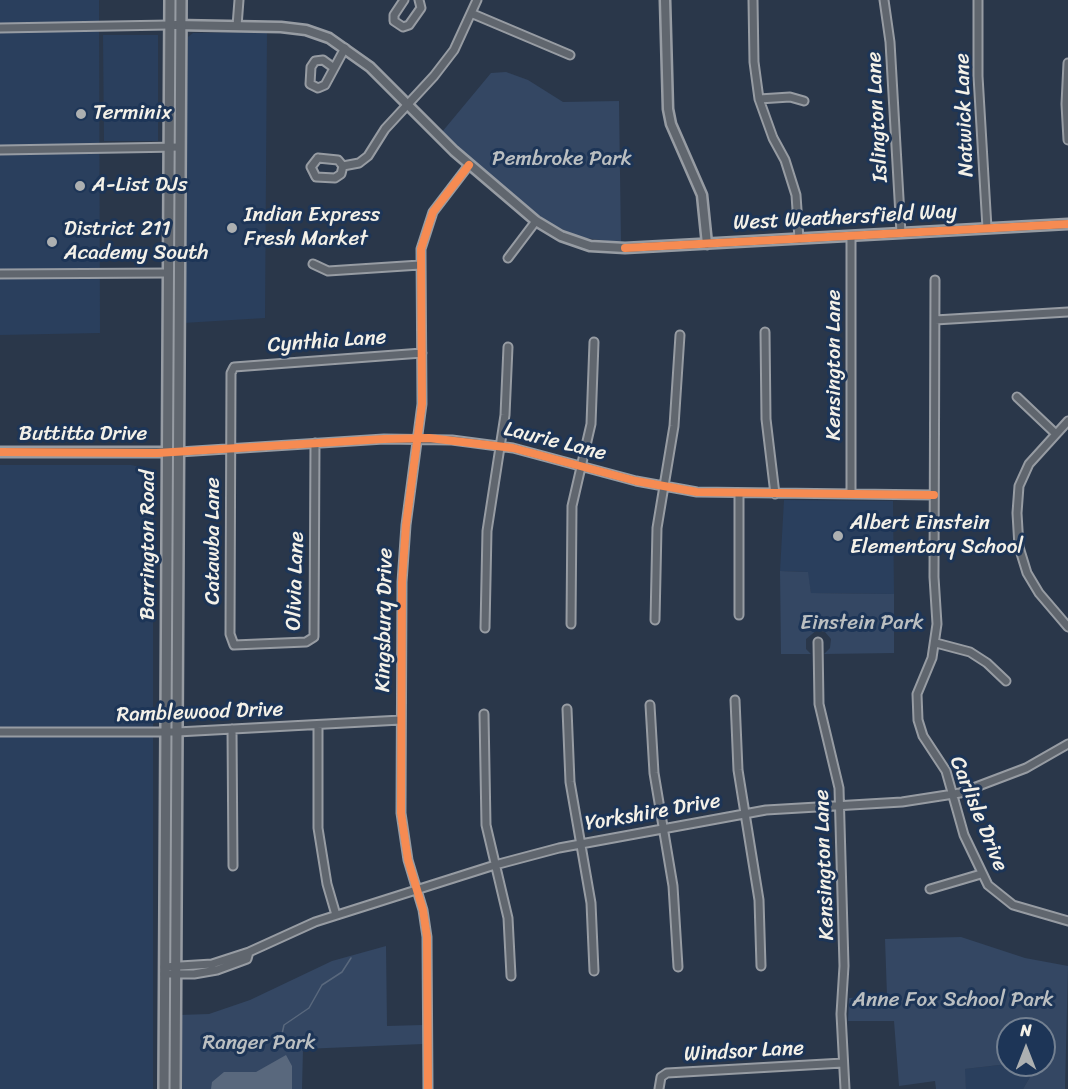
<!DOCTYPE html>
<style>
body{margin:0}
#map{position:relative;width:1068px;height:1089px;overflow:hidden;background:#2a374a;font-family:Sriracha,sans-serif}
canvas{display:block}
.north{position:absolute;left:996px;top:1017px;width:60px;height:60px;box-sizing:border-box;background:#1d3557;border:2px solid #738091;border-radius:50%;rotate:0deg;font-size:16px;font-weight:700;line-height:24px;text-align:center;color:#f4f1e8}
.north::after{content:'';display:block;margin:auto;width:21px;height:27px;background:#adb0b1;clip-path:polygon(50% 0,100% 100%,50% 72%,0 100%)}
</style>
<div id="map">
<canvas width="1068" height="1089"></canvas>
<div class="north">N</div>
</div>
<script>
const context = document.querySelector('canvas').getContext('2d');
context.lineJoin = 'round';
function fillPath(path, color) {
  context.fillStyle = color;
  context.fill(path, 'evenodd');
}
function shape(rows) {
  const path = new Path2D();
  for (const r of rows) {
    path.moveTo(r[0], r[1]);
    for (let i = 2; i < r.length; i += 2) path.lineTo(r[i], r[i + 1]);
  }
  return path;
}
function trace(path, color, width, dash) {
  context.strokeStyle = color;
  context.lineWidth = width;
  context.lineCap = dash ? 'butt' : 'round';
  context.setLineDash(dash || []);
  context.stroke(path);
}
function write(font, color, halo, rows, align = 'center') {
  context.font = font + ' Sriracha,sans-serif';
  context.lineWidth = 6;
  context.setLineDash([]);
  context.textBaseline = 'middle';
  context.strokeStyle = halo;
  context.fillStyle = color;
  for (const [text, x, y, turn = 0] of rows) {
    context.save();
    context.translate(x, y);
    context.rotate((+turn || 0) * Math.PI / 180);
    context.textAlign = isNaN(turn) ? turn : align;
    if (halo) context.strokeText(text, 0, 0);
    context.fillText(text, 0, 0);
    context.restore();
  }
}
fillPath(shape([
 [0,0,99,0,100,333,0,335],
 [267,32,265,318,183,323,188,37,193,33],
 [103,35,158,35,158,141,104,141],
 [0,465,131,465,150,469,153,475,153,1089,0,1089],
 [784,500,893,501,894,594,811,593,807,572,780,571],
 [1008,1064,1030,1077,1023,1089,966,1089,964,1069]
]), '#2a3f5d');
fillPath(shape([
 [506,72,528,80,563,102,619,101,621,243,579,237,547,222,472,160,442,132,491,73],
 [780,571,808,572,811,593,894,594,894,653,824,654,830,648,831,639,825,632,817,630,806,639,806,649,811,654,781,654],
 [961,937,1025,958,1068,966,1065,1089,1023,1089,1030,1077,1012,1065,1044,1065,1044,1029,1008,1029,1008,1064,965,1069,966,1089,936,1089,935,1081,899,1086,894,1021,848,1021,849,998,887,996,885,939],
 [386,946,387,1026,423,1025,423,1044,303,1049,302,1089,179,1089,179,1015,209,1014,250,1000,332,961]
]), '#344763');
fillPath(shape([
 [286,1055,292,1066,292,1089,211,1089,212,1082,224,1072,256,1072]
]), '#59687d');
trace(shape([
 [282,1034,284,1025,309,1008,322,985,342,972,351,958]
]), '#59687d', 1.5);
const minor = shape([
 [404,0,394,15,394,21,403,27,409,25,421,8,419,0],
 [753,0,754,62,759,99,773,138,785,160,796,195,799,239],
 [884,0,890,42,901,233],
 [978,0,978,76,987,228],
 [473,14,570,55],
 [237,26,239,0],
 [0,28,169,25],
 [1068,63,1066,104,1068,140],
 [334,68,323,60,315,61,311,67,310,84,318,88,325,85,345,48],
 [759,99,790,97,804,101],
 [0,150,180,147],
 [318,158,338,160,343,166,341,174,335,178,316,177,311,167,318,158],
 [343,166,359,163,368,156,385,129,434,76,454,50,477,0],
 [508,258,536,221],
 [313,264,328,271,420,265],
 [0,274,168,273],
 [935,280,934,577,937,624,932,658,917,694,918,720,923,736,946,771,964,835,988,885,1013,905,1068,921],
 [935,320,1068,312],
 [765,332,766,419,775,494],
 [1017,397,1056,434],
 [1068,421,1029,464,1019,486,1017,513,1019,547,1027,573,1039,593,1068,627],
 [315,443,314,637,306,642,234,645,230,634,231,373,234,367,422,353],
 [179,452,384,439,452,440,513,448,636,481,697,492,934,495],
 [851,494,851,236],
 [739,615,739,494],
 [655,620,657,528,674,426,680,335],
 [571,624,572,506,591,424,594,342],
 [485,628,487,531,505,415,508,347],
 [818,642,819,704,839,788,844,966,841,1014,845,1089],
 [936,643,970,652,987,663,1006,681],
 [735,700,738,770,759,900,761,966],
 [650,705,654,773,673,886,678,967],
 [567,709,570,782,591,903,594,971],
 [484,714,486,825,508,918,511,976],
 [318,725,318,828,327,884,336,915],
 [232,729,233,866],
 [0,732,177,732,401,720],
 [930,889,981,874],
 [164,967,212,964,249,952,315,922,495,865,559,848,766,810,902,802,960,793,1026,768,1068,744],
 [164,974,194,974,217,970,247,959,249,952],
 [428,1089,427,937,423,910,408,860,401,813,402,582,406,525,422,404,421,249,433,212,469,165],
 [659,1089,661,1077,667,1073,843,1063]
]);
const tertiary = shape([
 [665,0,668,109,671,124,702,195,707,244],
 [175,25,281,27,306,30,329,38,370,67,454,151,536,221,561,236,590,246,625,248,1068,224],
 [0,452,179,452]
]);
const secondary = shape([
 [164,1089,170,0],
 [175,1089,181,0]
]);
trace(minor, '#979ca3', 11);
trace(tertiary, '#979ca3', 13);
trace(secondary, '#979ca3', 14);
trace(minor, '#60666e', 7);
trace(tertiary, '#60666e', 8);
trace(secondary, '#60666e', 9);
trace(shape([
 [625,248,1068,224],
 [0,452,157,453,384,439,429,438,513,448,636,481,697,492,934,495],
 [428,1089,427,937,423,910,408,860,401,813,402,582,406,525,422,404,421,249,433,212,469,165]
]), '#f68b52', 8);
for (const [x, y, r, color] of [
 [81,114,6,"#adb0b1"],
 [80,186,6,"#adb0b1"],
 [232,228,6,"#adb0b1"],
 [52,242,6,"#adb0b1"],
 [838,536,6,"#adb0b1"]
]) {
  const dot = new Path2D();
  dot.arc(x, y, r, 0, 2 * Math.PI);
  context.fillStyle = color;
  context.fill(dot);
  trace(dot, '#1d3557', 2);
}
write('21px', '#f4f1e8', '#1d3557', [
 ["Terminix",93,114],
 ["A-List DJs",92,186],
 ["Indian Express",244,216],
 ["Fresh Market",244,240],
 ["District 211",64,230],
 ["Academy South",64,254],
 ["Albert Einstein",850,524],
 ["Elementary School",850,548]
], 'left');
write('21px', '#f4f1e8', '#1d3557', [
 ["Natwick Lane",965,115,-92],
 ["Islington Lane",878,117,-93],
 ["West Weathersfield Way",845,218,-3],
 ["Cynthia Lane",327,342,-4],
 ["Kensington Lane",835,365,-90],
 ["Buttitta Drive",83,435],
 ["Laurie Lane",555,442,14],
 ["Catawba Lane",214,541,-90],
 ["Barrington Road",149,545,-90],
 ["Olivia Lane",296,581,-88],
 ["Kingsbury Drive",385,620,-89],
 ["Ramblewood Drive",200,713,-2],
 ["Yorkshire Drive",653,813,-10],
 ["Carlisle Drive",978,814,68],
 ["Kensington Lane",825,865,-92],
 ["Windsor Lane",744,1052,-3]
]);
write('21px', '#bbbfc1', '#1d3557', [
 ["Pembroke Park",562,160],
 ["Einstein Park",862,624],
 ["Anne Fox School Park",953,1001],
 ["Ranger Park",259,1044]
]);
</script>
